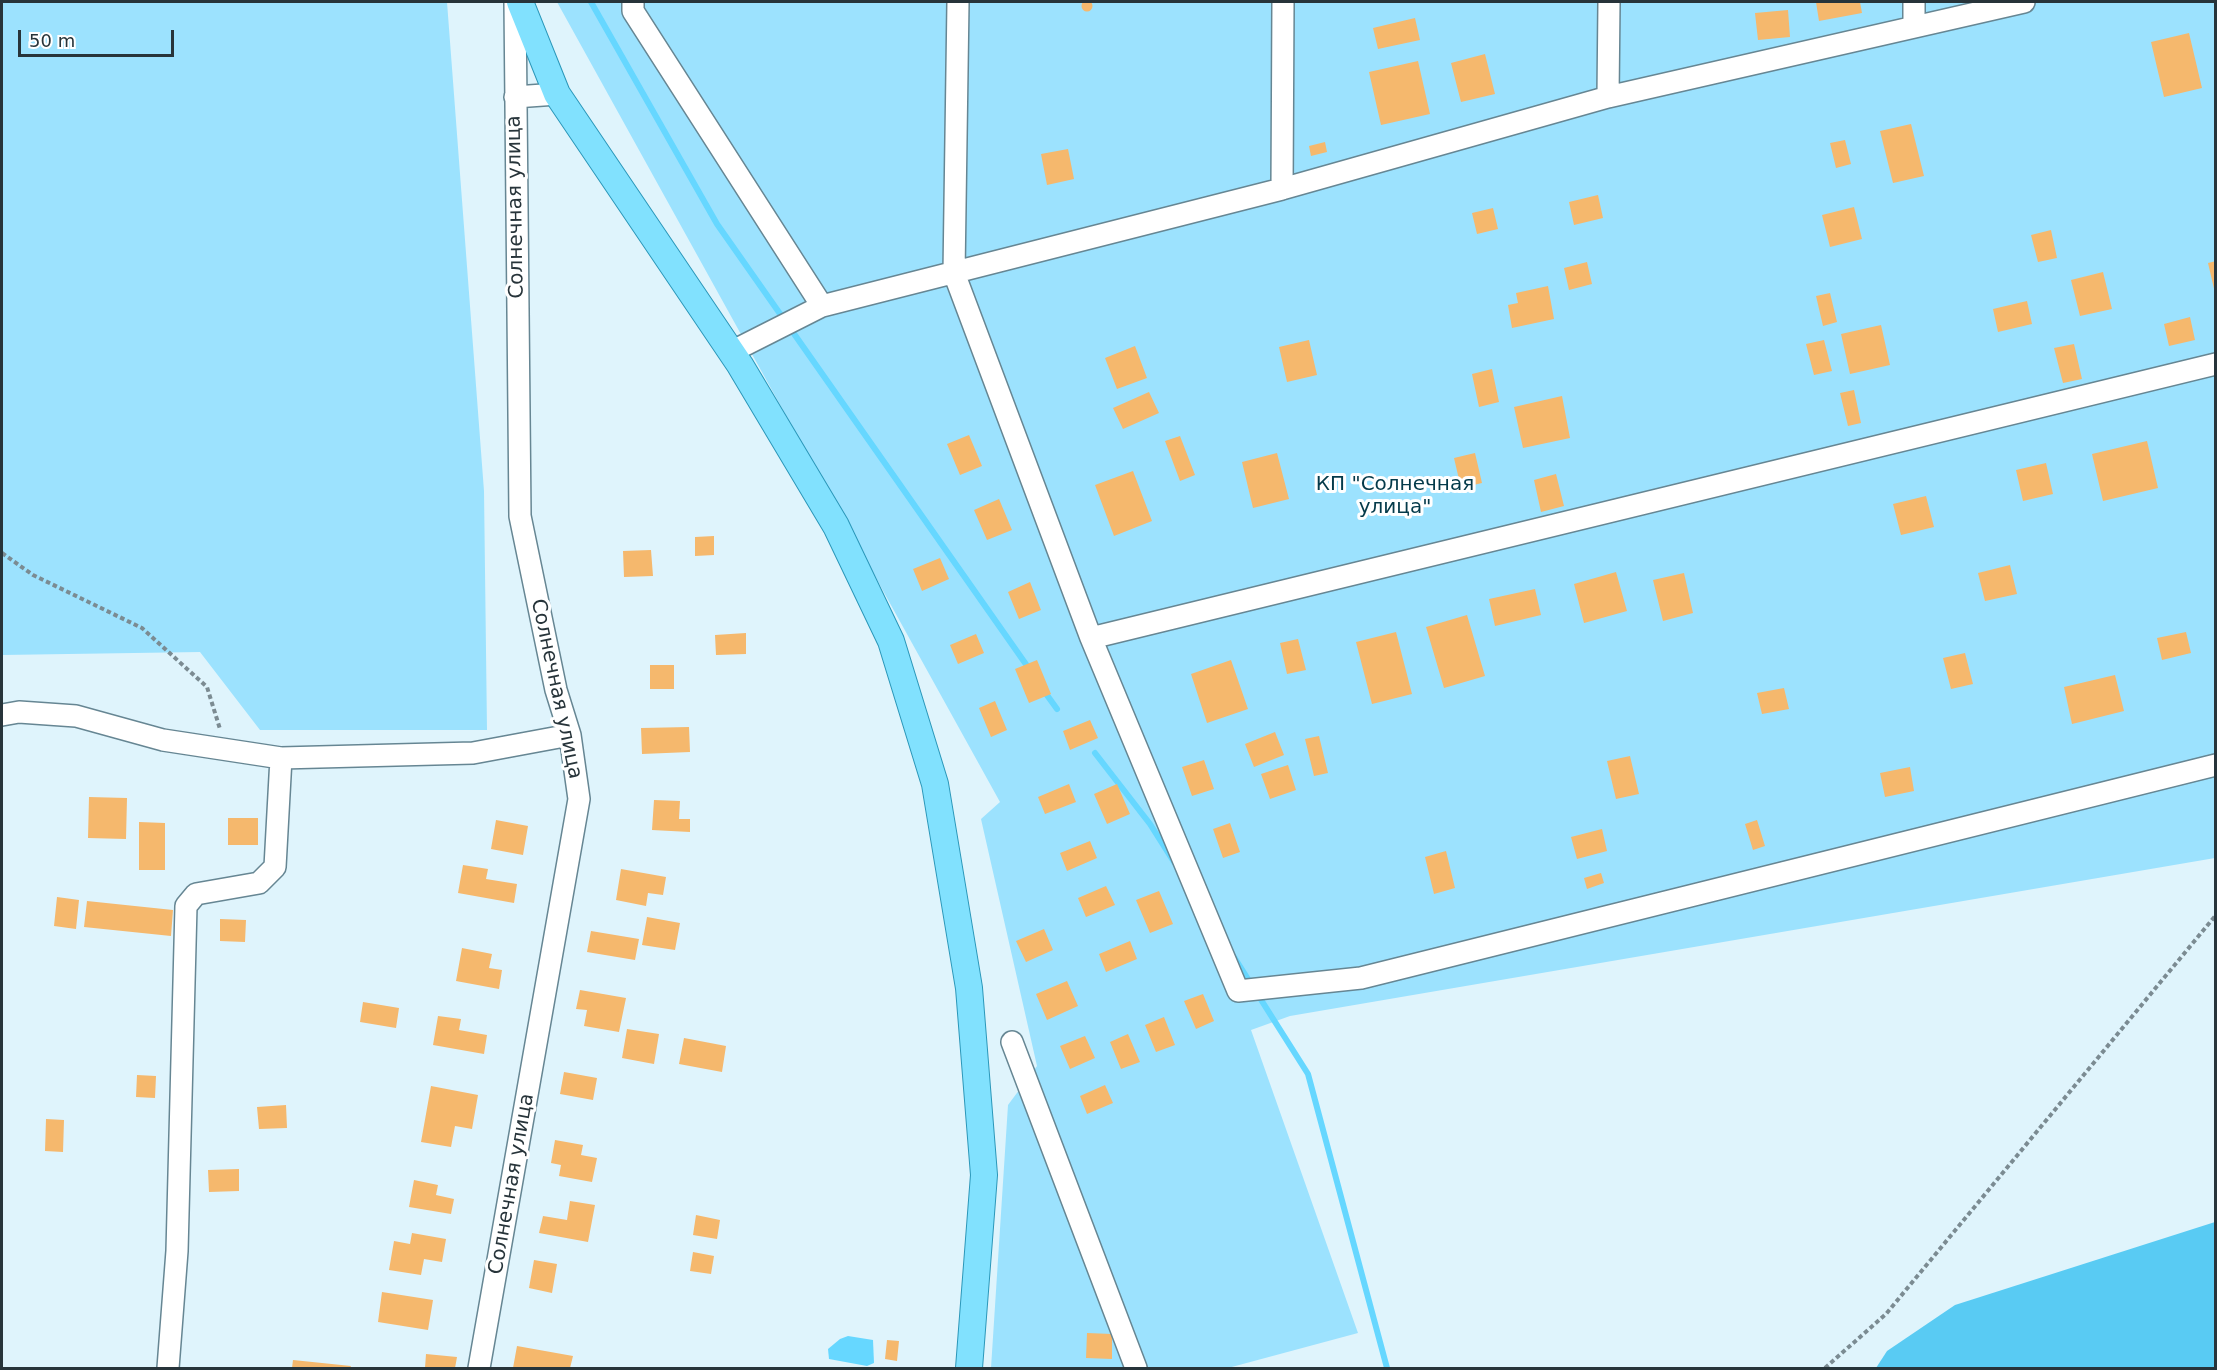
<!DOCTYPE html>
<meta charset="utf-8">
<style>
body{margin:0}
#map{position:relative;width:2217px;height:1370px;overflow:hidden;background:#dff4fc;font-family:"DejaVu Sans",sans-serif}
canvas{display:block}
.frame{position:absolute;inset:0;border:3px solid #27343a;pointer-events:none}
.scale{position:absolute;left:18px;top:30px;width:156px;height:27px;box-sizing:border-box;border:3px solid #27343a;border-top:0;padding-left:8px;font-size:18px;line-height:21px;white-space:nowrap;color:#27343a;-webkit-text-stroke:4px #fff;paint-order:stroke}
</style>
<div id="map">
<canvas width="2217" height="1370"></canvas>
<div class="frame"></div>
<div class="scale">50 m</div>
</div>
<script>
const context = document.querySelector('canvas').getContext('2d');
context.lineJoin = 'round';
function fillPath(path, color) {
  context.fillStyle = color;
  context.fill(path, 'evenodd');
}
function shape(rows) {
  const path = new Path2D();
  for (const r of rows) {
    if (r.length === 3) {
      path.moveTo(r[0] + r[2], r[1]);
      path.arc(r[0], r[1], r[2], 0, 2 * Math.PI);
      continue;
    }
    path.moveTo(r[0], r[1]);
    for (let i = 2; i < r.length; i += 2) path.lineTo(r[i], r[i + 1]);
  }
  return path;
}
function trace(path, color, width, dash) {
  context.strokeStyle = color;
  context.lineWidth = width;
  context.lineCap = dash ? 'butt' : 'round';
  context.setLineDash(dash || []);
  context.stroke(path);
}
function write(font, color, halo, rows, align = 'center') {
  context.font = font + ' "DejaVu Sans",sans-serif';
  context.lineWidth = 6;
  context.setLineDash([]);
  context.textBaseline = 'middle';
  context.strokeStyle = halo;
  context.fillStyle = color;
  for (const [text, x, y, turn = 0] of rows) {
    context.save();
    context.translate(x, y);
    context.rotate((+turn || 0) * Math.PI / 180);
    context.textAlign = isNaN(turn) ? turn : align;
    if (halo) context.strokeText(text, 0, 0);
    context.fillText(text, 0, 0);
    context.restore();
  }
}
fillPath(shape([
 [2,2,447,2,484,491,487,730,260,730,200,652,2,655],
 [557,2,2215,2,2215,858,1290,1016,1251,1030,1358,1333,1228,1368,991,1368,1008,1105,1037,1066,981,819,1000,802]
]), '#9ce2fe');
fillPath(shape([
 [2215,1222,2215,1368,1876,1368,1887,1351,1955,1305]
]), '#59cbf3');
fillPath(shape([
 [848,1336,873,1340,874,1363,867,1366,829,1359,828,1349,840,1339]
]), '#66d7ff');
trace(shape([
 [591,2,717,224,1030,670],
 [1044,691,1057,709],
 [1095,753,1150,824,1174,862],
 [1234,957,1308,1074,1387,1368]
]), '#66d7ff', 6);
fillPath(shape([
 [1087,6,5.5],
 [1816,2,1860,2,1862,13,1819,21],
 [1788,10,1790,37,1758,40,1755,13],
 [1415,18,1420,40,1378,49,1373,28],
 [2189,33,2202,88,2164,97,2151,42],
 [1485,54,1495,94,1461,102,1451,63],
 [1418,61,1430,114,1381,125,1369,72],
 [1911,124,1924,176,1893,183,1880,131],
 [1845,140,1851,164,1836,168,1830,143],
 [1325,142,1327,152,1311,156,1309,146],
 [1068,149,1074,179,1047,185,1041,154],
 [1598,195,1603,218,1574,225,1569,202],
 [1854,207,1862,239,1830,247,1822,215],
 [1493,208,1498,229,1477,234,1472,213],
 [2051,230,2057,258,2038,262,2031,235],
 [2216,261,2216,293,2215,293,2208,263],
 [1587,262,1592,284,1569,290,1564,268],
 [2103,272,2112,309,2080,316,2071,280],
 [1548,286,1554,319,1512,328,1508,305,1518,303,1516,293],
 [1830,293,1837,322,1823,326,1816,296],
 [2027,301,2032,324,1998,332,1993,309],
 [2190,317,2195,340,2169,346,2164,324],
 [1881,325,1890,365,1850,374,1841,334],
 [1309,340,1317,375,1287,382,1279,347],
 [1824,340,1832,371,1814,375,1806,344],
 [2074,344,2082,379,2063,383,2054,348],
 [1135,346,1147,378,1117,389,1105,358],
 [1492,369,1499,402,1479,407,1472,374],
 [1854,390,1861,423,1848,426,1840,393],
 [1149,392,1159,413,1123,429,1113,408],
 [1562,396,1570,438,1523,448,1514,407],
 [969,435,982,466,960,475,947,444],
 [1180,436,1195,475,1180,481,1165,441],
 [2147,441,2158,488,2103,501,2092,454],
 [1277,453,1289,499,1253,508,1242,462],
 [1475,453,1482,483,1461,488,1454,458],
 [2046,463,2053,494,2023,501,2016,470],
 [1133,471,1152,521,1114,536,1095,485],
 [1556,474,1564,506,1541,512,1534,480],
 [1926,496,1934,527,1901,535,1893,504],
 [999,499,1012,530,987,540,974,510],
 [714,536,714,555,695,556,695,537],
 [651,550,653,576,624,577,623,551],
 [940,558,949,579,922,591,913,569],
 [2010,565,2017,594,1985,601,1978,573],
 [1616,572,1627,611,1584,623,1574,584],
 [1684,573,1693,613,1663,621,1653,580],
 [1030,582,1041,610,1019,619,1008,592],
 [1535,589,1541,615,1495,626,1489,599],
 [1467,615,1485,676,1444,688,1426,627],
 [1396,632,1412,694,1372,704,1356,642],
 [2186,632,2191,653,2162,660,2157,638],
 [746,633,746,654,716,655,715,635],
 [976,634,984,653,958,664,950,645],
 [1298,639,1306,670,1287,674,1280,643],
 [1965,653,1973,684,1951,689,1943,658],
 [1037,660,1051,694,1029,703,1015,669],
 [1231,660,1248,709,1207,723,1191,674],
 [650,665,674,665,674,689,650,689],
 [2115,675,2124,711,2072,724,2064,687],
 [1784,688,1789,709,1762,714,1757,693],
 [995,701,1007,730,991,737,979,708],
 [1090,720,1098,738,1070,750,1063,731],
 [689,727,690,752,642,754,641,728],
 [1275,732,1284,755,1254,767,1245,744],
 [1319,736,1328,773,1314,776,1305,739],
 [1630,756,1639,794,1616,799,1607,761],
 [1204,760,1214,789,1192,796,1182,767],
 [1288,765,1296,790,1270,799,1261,774],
 [1910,767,1914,791,1885,797,1880,773],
 [1069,784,1076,802,1045,814,1038,797],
 [1117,784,1130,814,1107,824,1094,794],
 [89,797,127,798,126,839,88,838],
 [654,800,680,801,679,819,690,819,690,832,652,830],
 [228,818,258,818,258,845,228,845],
 [496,820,528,826,523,855,491,849],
 [1757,820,1765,846,1753,850,1745,824],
 [139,822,165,823,165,870,139,870],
 [1230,823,1240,852,1223,858,1213,829],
 [1602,829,1607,851,1577,859,1571,837],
 [1090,841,1097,858,1067,871,1060,853],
 [1446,851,1455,888,1434,894,1425,857],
 [463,865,488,869,486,879,517,884,514,903,458,893],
 [621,869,666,877,663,895,648,893,646,906,616,900],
 [1601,873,1604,883,1587,889,1584,878],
 [1106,886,1115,905,1086,917,1078,898],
 [1159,891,1173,924,1150,933,1136,900],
 [57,897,79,900,76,929,54,926],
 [87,901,173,910,171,936,84,927],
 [647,917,680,923,675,950,642,945],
 [220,919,246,920,245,942,220,941],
 [1044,929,1053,950,1026,962,1016,941],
 [591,931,639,939,635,960,587,952],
 [1130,941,1137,959,1106,972,1099,954],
 [462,948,492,954,489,968,502,970,499,989,456,981],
 [1067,981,1078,1006,1047,1020,1036,994],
 [580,990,626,998,619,1032,584,1026,587,1010,576,1009],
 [1203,994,1214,1021,1196,1029,1184,1001],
 [363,1002,399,1008,396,1028,360,1022],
 [438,1016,461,1019,459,1030,487,1035,484,1054,433,1045],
 [1164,1017,1175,1045,1156,1052,1145,1025],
 [627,1029,659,1034,654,1064,622,1058],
 [1128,1034,1140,1062,1121,1069,1110,1042],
 [1085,1036,1095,1058,1070,1069,1060,1046],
 [684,1038,726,1046,722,1072,679,1064],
 [564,1072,597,1078,593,1100,560,1094],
 [137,1075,156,1076,155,1098,136,1097],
 [1105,1085,1113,1103,1087,1114,1080,1096],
 [431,1086,478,1095,472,1129,455,1126,451,1147,421,1142],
 [286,1105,287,1128,259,1129,257,1107],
 [46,1119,64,1120,63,1152,45,1151],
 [555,1140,583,1145,581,1155,597,1158,592,1182,559,1176,561,1165,551,1163],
 [239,1169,239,1191,209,1192,208,1170],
 [414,1180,438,1185,436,1195,454,1199,451,1214,409,1207],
 [570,1201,595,1205,588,1242,539,1233,543,1216,567,1220],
 [696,1215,720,1220,717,1239,693,1235],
 [412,1233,446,1239,442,1262,424,1259,421,1275,389,1270,394,1241,410,1244],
 [693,1252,714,1256,711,1274,690,1271],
 [534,1260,557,1264,552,1293,529,1288],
 [382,1292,433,1300,428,1330,378,1322],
 [1087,1333,1112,1334,1112,1359,1086,1358],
 [887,1340,899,1341,897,1361,885,1359],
 [517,1346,573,1356,570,1368,513,1368],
 [426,1354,457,1357,455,1368,425,1368],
 [293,1360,351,1366,350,1368,292,1368]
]), '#f5b86d');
const minor = shape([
 [633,2,633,11,822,306],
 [958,2,954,273,1091,638,2216,364],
 [1914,25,1914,2],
 [515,97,557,94],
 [1608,97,1609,2],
 [1282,189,1283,2],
 [731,352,822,306,1282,189,1608,97,2024,2],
 [1091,638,1238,991,1361,978,2216,765],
 [2,715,19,712,76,716,163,740,281,758,473,753,570,735],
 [1012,1042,1136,1368],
 [168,1368,177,1251,186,906,196,894,259,883,275,867,281,758],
 [479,1368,579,799,570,735,556,690,520,516,515,2]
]);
const major = shape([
 [520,2,557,94,740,365,836,526,891,641,935,784,969,988,984,1175,969,1368]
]);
trace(minor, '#668693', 24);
trace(major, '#2b97b9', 28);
trace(shape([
 [2,553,33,575,142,628,207,687,220,729],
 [1825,1368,1886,1314,2216,915]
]), '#7b8b92', 4, [4.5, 3]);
trace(minor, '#fff', 21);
trace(major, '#81e1fe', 26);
write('20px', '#27343a', '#fff', [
 ["Солнечная улица",516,207,-91],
 ["Солнечная улица",556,689,78],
 ["Солнечная улица",512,1184,-80]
]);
write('20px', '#043a4a', '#fff', [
 ["КП \"Солнечная",1395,485],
 ["улица\"",1395,508]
]);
</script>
